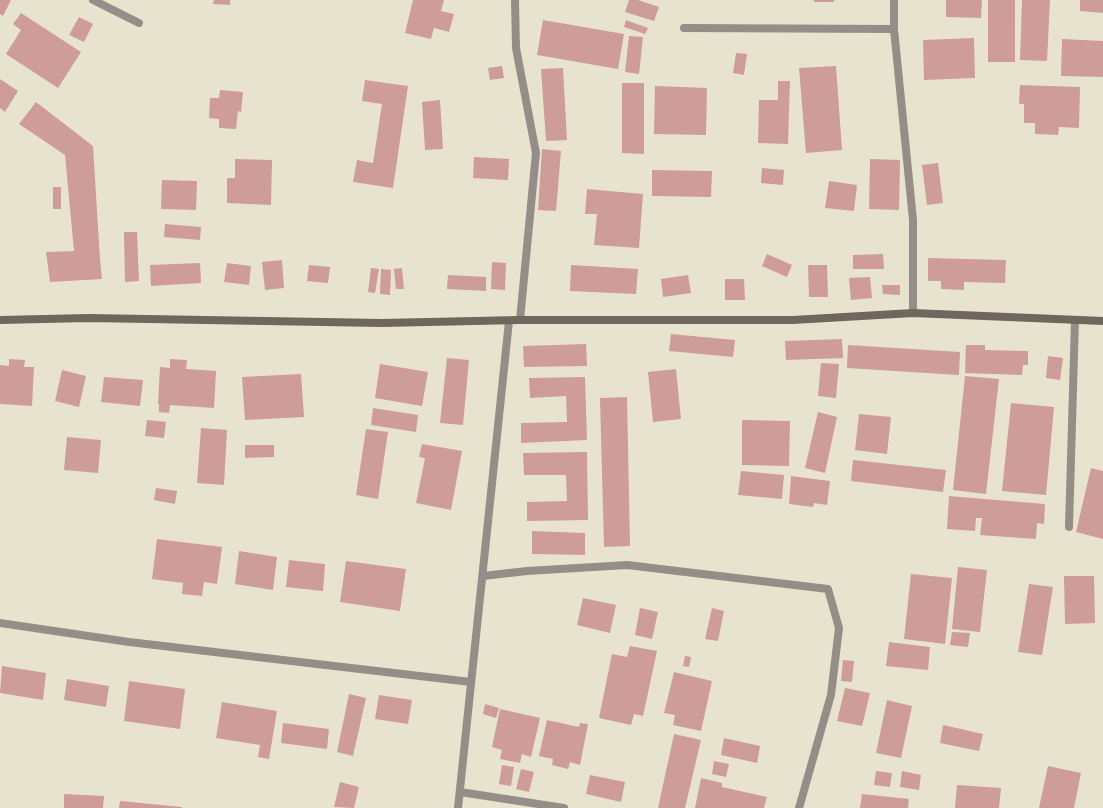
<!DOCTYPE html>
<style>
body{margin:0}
canvas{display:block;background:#e8e3cf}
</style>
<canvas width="1103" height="808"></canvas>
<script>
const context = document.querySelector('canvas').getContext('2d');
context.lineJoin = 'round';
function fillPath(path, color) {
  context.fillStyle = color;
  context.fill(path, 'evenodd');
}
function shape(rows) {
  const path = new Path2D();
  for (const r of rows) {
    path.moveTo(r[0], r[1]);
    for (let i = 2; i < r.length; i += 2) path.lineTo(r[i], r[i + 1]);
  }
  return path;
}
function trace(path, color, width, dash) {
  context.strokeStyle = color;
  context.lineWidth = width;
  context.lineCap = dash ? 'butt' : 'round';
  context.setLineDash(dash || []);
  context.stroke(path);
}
fillPath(shape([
 [0,0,11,0,3,16,0,14],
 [214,0,230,0,230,5,213,4],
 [413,0,444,0,441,11,454,14,449,32,434,28,431,39,405,33],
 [629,0,638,0,659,7,654,21,625,12],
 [814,0,834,0,834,2,814,2],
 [946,0,982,0,981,18,946,17],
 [988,0,1015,0,1015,62,988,62],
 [1022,0,1050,0,1047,61,1020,60],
 [1080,0,1103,0,1103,13,1080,11],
 [21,13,81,52,58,88,6,54,21,30,13,24],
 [79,17,93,24,84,42,69,35],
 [543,20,624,34,618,69,537,55],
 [626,20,648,28,645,34,624,27],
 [629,36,643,37,639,74,625,72],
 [974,38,975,78,924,80,923,40],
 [1062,39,1103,41,1103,77,1061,76],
 [736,53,747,54,744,75,733,73],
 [502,66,504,78,490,80,488,68],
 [836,66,842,150,806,153,799,68],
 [563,68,567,140,546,141,541,69],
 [0,79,18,91,5,112,0,108],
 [365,80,408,86,393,188,353,182,357,160,373,163,382,104,362,101],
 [778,81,790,81,788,144,758,143,759,100,778,100],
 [622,83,644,83,644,154,622,153],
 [1020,85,1080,87,1079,128,1059,127,1058,135,1035,134,1035,123,1024,123,1024,104,1019,104],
 [655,86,707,88,706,135,654,134],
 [220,90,243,92,241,112,238,111,236,129,219,128,219,119,209,118,210,98,219,98],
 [440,100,443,149,425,150,422,102],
 [36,102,93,146,100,259,102,279,50,282,46,252,74,251,65,155,19,124],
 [542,149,561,151,556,211,538,210],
 [474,157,509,159,508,180,473,178],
 [235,159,272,160,271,205,227,203,227,178,235,178],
 [870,159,900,160,899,210,869,209],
 [938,163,943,203,927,205,922,165],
 [762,168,784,170,783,185,761,183],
 [652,170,712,171,711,197,652,196],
 [162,180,197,181,196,210,161,209],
 [829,181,857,185,854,211,825,208],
 [53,187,61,187,61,209,53,209],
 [587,189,643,194,639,248,594,245,597,214,585,214],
 [165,224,201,227,200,240,164,237],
 [124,232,137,232,139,281,125,282],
 [767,254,792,265,787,277,762,266],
 [883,254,884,269,853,269,853,255],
 [928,258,1006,260,1005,283,964,282,964,290,941,289,941,281,928,281],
 [282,260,284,288,265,290,262,262],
 [492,262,506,263,505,290,491,289],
 [200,263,201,283,151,286,150,265],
 [227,263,251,266,249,285,224,282],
 [309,265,330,267,328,283,307,281],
 [571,265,638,269,636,294,570,291],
 [808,265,827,265,828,297,809,297],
 [371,268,379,269,375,293,368,292],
 [402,268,404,289,396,289,394,269],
 [381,269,391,270,390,295,380,294],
 [448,275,486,277,486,291,447,289],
 [688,275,691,293,663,297,661,279],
 [870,277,872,298,851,300,849,278],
 [725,279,744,279,745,300,725,300],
 [882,285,900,285,900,295,883,294],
 [671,334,735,340,733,357,669,351],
 [842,339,843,358,786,360,785,341],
 [586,344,587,366,524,367,523,346],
 [848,345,960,352,959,375,847,368],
 [966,345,985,345,985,350,1028,351,1028,365,1023,365,1022,375,965,373],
 [1048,356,1063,358,1060,380,1046,378],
 [447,358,469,360,463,425,440,423],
 [9,359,25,360,24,367,34,367,32,406,0,404,0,365,9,366],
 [170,359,187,360,186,369,216,371,214,408,170,405,169,413,159,412,159,404,158,404,160,367,170,368],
 [821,363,839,364,836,398,818,396],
 [380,364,428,372,422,406,375,398],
 [676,369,681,419,653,422,648,372],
 [62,370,86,376,79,407,55,401],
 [301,374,304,417,245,420,242,377],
 [965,376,999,379,986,494,953,490],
 [104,377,143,380,140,406,101,402],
 [585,377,587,440,521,443,521,423,567,422,566,396,530,398,529,378],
 [627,397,630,546,604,547,600,398],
 [1011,403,1054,407,1046,495,1002,491],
 [373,408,418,415,416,432,371,425],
 [818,412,837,417,825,473,805,468],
 [859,414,891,417,887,454,855,450],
 [147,420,166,422,164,438,145,436],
 [742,420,790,421,789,466,742,465],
 [201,428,227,430,224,485,197,483],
 [366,429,388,432,378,499,356,495],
 [67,437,101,440,98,473,64,470],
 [422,444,462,451,451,510,416,503,425,458,419,457],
 [245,445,274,445,274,457,245,458],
 [587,452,588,520,527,521,527,502,567,501,566,475,524,475,523,453],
 [853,460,946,470,943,492,851,481],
 [1091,468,1103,471,1103,539,1076,532],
 [741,471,784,475,782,499,738,495],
 [791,476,830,481,827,505,814,503,813,507,789,504],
 [156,488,177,491,175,504,154,500],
 [949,496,1045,504,1044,524,1037,523,1036,539,980,535,982,518,976,518,975,531,947,529],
 [532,531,585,533,585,555,532,554],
 [157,539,222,547,217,584,204,582,202,596,182,594,183,583,152,579],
 [239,551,277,557,273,590,235,584],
 [289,560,325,564,323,591,286,587],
 [346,561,406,569,400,611,340,602],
 [958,567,987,570,980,632,952,629],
 [911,574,952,578,945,644,904,639],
 [1064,576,1094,576,1095,623,1065,624],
 [1029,584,1053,587,1042,655,1018,652],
 [583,598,616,605,610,633,577,625],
 [640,608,658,612,652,639,635,635],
 [712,608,724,611,718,641,705,639],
 [952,632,970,633,968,647,950,645],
 [889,642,930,647,928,670,886,666],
 [630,646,657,651,643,716,634,714,631,725,599,718,612,654,627,657],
 [685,656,691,657,689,667,683,666],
 [843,660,854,661,852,682,841,681],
 [2,666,46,673,43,700,0,693],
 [674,672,712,681,701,731,673,725,675,715,664,713],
 [67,679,109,686,106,707,64,700],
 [129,681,185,689,180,729,124,721],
 [845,688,870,693,862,726,837,721],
 [349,694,366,698,353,756,337,752],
 [379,695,412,700,408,724,375,719],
 [887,700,912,706,901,758,876,753],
 [222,702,277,711,269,759,258,757,260,745,216,738],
 [485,704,499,708,496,718,483,714],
 [500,709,540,718,531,757,522,754,520,763,500,759,502,750,492,747],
 [547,720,579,727,580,723,588,724,580,765,570,762,568,769,552,765,553,759,539,756],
 [283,723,329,729,327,749,281,743],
 [943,725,983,734,979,751,940,743],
 [674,734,701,740,685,808,658,808],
 [724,738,760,746,757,763,721,755],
 [714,761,729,764,726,777,712,774],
 [502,765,514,767,511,786,499,784],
 [1048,766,1081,773,1074,808,1039,808],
 [521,769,534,772,529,792,516,789],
 [876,771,892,773,890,787,874,785],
 [902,771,921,775,919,790,900,787],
 [590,775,625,782,621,802,586,794],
 [701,778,722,783,722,787,767,797,764,808,695,808],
 [340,782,359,787,354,808,334,807],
 [957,785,1001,788,999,808,955,808],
 [64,794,104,796,103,808,64,808],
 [862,794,909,799,908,808,860,808],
 [120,801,182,807,182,808,119,808]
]), '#ce9d99');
trace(shape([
 [93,0,139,23],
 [515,0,516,48,536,153,520,320],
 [894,0,894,29,913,220,913,313],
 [684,28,894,29],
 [1069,527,1075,320],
 [483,576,527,571,627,565,828,589,839,628,831,695,799,808],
 [0,623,129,642,471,682],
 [460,792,564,808],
 [458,808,509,321]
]), '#958e88', 8);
trace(shape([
 [0,320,89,318,382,323,520,320,793,320,913,313,1103,321]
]), '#70665d', 8);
</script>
